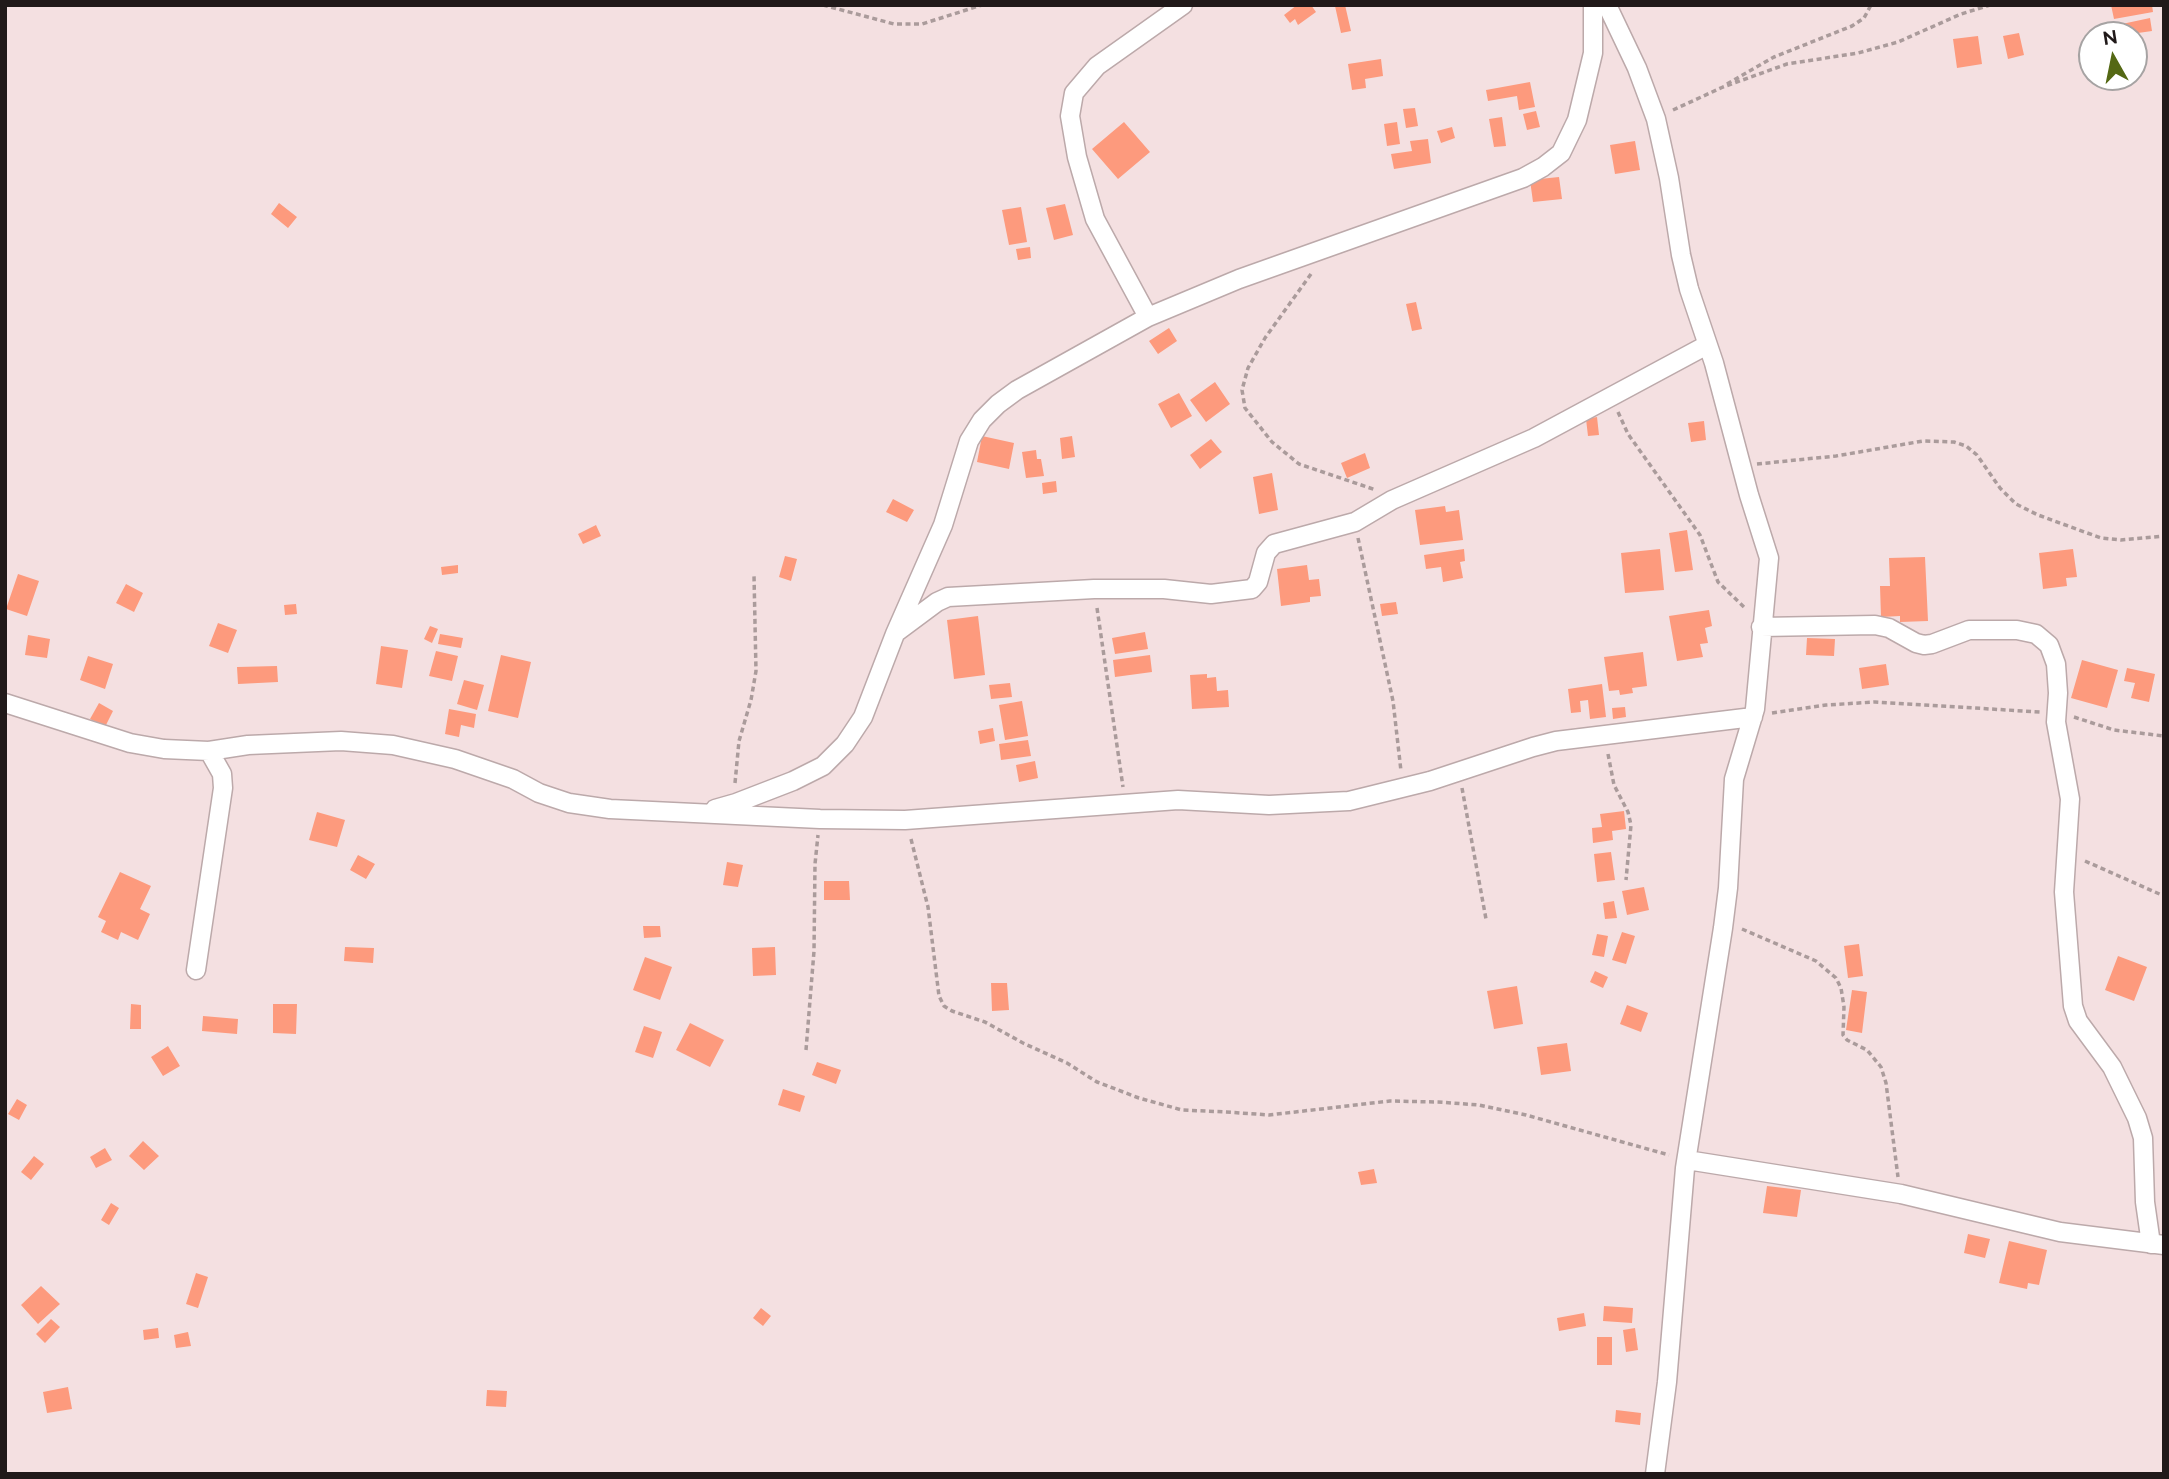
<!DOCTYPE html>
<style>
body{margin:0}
#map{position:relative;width:2169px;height:1479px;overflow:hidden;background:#f4e0e1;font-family:Raleway,sans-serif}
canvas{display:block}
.frame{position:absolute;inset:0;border:7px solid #201919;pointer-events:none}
.north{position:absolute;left:2078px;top:21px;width:70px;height:70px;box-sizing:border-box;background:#fff;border:2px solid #a6a3a3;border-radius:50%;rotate:351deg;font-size:19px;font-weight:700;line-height:28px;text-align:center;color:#201919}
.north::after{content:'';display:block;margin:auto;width:24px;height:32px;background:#546814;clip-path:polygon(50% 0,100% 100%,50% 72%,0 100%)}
</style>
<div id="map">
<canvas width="2169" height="1479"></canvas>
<div class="frame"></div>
<div class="north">N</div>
</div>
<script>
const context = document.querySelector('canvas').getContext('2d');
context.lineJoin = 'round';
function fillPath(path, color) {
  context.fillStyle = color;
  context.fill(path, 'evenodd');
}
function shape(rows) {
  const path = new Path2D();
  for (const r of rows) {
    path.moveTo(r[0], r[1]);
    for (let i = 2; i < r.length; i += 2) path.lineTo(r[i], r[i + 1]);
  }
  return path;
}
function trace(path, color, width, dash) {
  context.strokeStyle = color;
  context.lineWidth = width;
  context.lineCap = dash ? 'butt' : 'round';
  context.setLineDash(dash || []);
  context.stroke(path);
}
fillPath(shape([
 [1297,5,1311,5,1316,12,1298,25,1295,19,1290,23,1284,15],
 [1345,5,1351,31,1341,33,1335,6],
 [2111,5,2152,5,2153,12,2114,19],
 [2150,18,2152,31,2124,35,2122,24],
 [2019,33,2024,55,2008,59,2003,36],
 [1978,36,1982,64,1957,68,1953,39],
 [1381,59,1383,76,1365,79,1366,88,1352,90,1348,64],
 [1530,82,1535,107,1519,110,1517,96,1488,101,1486,90],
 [1415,108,1418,126,1406,128,1403,109],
 [1536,111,1540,127,1527,130,1523,114],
 [1502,117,1506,146,1494,147,1489,119],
 [1124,122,1150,152,1118,179,1092,149],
 [1397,122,1400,144,1387,146,1384,124],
 [1452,127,1455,138,1441,143,1437,131],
 [1428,139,1431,163,1394,169,1391,154,1412,151,1410,141],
 [1635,141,1640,170,1615,174,1610,145],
 [1559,177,1562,199,1533,202,1530,180],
 [279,203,297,217,288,228,271,214],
 [1065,204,1073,235,1054,240,1046,208],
 [1021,207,1027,242,1009,245,1002,210],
 [1030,247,1031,258,1018,260,1016,249],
 [1416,302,1422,329,1412,331,1406,304],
 [1169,328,1177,341,1158,354,1149,341],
 [1215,382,1230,404,1206,422,1190,400],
 [1179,393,1192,416,1171,428,1158,404],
 [1597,417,1599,435,1588,436,1586,419],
 [1704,421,1706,440,1691,442,1688,423],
 [982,436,1014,443,1009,469,977,462],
 [1072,436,1075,457,1062,459,1060,438],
 [1211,439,1222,452,1200,469,1190,455],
 [1036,450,1037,459,1041,459,1044,476,1026,478,1022,452],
 [1365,453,1370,468,1347,478,1341,463],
 [1272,473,1278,510,1259,514,1253,477],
 [1056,481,1057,492,1043,494,1042,483],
 [893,499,914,510,907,522,886,512],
 [1445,506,1446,512,1459,510,1463,540,1420,545,1415,510],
 [596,525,601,536,583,544,578,534],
 [1687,530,1693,570,1675,572,1669,533],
 [1464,549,1465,561,1460,562,1463,578,1443,582,1441,567,1426,569,1424,555],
 [1660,549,1664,590,1625,593,1621,553],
 [2073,549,2077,577,2066,578,2067,586,2043,589,2039,553],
 [785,556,797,559,791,581,779,577],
 [1925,557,1928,621,1900,622,1900,616,1881,617,1880,586,1890,586,1889,558],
 [458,565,458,573,442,575,441,567],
 [1307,565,1309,580,1319,579,1321,596,1310,597,1310,602,1281,606,1277,569],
 [18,574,39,581,27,616,6,609],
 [126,584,143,593,134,612,116,603],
 [1396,602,1398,614,1382,616,1380,604],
 [296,604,297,614,285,615,284,605],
 [1709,610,1712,626,1705,628,1708,643,1700,644,1703,657,1677,661,1669,616],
 [978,616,985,675,954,679,947,620],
 [218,623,237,630,228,653,209,646],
 [430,626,438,629,432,643,424,639],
 [1145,632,1148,649,1115,654,1112,638],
 [440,634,463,638,461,648,438,644],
 [28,635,50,639,47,658,25,655],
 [1807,638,1835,639,1834,656,1806,655],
 [381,646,408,650,402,688,376,684],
 [436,651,458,656,452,681,429,676],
 [1643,652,1647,686,1632,688,1633,693,1620,695,1619,690,1609,691,1604,657],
 [501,655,531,662,518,718,488,711],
 [1150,655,1152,672,1115,677,1113,660],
 [88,656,113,664,105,689,80,680],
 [2082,660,2118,670,2107,708,2071,698],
 [1886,664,1889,685,1862,689,1859,668],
 [277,666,278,682,238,684,237,667],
 [2127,668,2155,674,2149,702,2131,698,2135,683,2124,681],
 [1207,674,1207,678,1216,677,1217,691,1228,690,1229,707,1192,709,1190,675],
 [464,680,484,685,477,710,457,704],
 [1010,683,1012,697,991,699,989,685],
 [1602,684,1606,717,1590,719,1588,700,1580,701,1581,712,1571,713,1568,689],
 [1022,701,1028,736,1005,740,999,705],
 [99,703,113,711,105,727,90,719],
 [1625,707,1626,717,1613,719,1612,708],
 [449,709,476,714,474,728,461,725,459,737,445,734],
 [993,728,995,741,980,744,978,731],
 [1028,740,1031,756,1001,760,999,744],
 [1035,761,1038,778,1019,782,1016,765],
 [1624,811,1626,829,1612,831,1613,840,1593,843,1592,828,1602,827,1600,814],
 [317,812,345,820,337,847,309,840],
 [1611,852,1615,880,1597,882,1594,854],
 [358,855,375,864,366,879,350,870],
 [727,862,743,865,738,887,723,885],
 [120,872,151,886,140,909,150,914,138,940,121,932,118,940,101,932,106,921,98,917],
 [824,881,849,881,850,900,824,900],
 [1644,887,1649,910,1627,915,1622,891],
 [1614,901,1617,918,1605,919,1603,903],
 [643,926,660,926,661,937,644,938],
 [1622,932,1635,936,1626,964,1612,960],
 [1597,934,1608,936,1604,957,1592,955],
 [1859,944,1863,976,1848,978,1844,946],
 [345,947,374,948,373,963,344,961],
 [775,947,776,975,753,976,752,948],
 [2118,956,2147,967,2134,1001,2105,990],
 [645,957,672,967,660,1000,633,990],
 [1595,971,1608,977,1603,988,1590,982],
 [991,983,1007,983,1009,1010,992,1011],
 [1517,986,1523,1024,1494,1029,1487,991],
 [1852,990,1867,992,1862,1033,1846,1030],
 [131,1004,141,1005,141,1029,130,1029],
 [273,1004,297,1004,296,1034,273,1033],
 [1627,1005,1648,1013,1641,1032,1620,1024],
 [203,1016,238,1019,237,1034,202,1031],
 [690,1023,724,1040,710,1067,676,1050],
 [644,1026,662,1032,653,1058,635,1052],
 [1567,1043,1571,1071,1541,1075,1537,1047],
 [168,1046,180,1066,163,1076,151,1057],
 [817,1062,841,1070,836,1084,812,1075],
 [783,1089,805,1096,800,1112,778,1105],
 [17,1099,27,1105,19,1120,8,1114],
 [143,1141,159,1156,144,1170,129,1156],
 [105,1148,112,1160,96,1168,90,1157],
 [34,1156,44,1164,31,1180,21,1172],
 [1374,1169,1377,1183,1361,1185,1358,1172],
 [1767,1186,1801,1190,1797,1217,1763,1213],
 [111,1203,119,1208,109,1225,101,1220],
 [1968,1234,1990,1239,1985,1258,1964,1253],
 [2009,1241,2047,1250,2039,1285,2028,1283,2027,1289,1999,1283],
 [196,1273,208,1277,198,1308,186,1304],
 [41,1286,60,1304,38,1324,21,1305],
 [1604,1306,1633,1308,1632,1323,1603,1321],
 [761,1308,771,1316,763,1326,753,1318],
 [1584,1313,1586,1326,1559,1331,1557,1318],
 [51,1319,60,1327,45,1343,36,1334],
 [158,1328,159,1338,144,1340,143,1330],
 [1635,1328,1638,1350,1626,1352,1623,1330],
 [188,1332,191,1346,176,1348,174,1335],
 [1597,1337,1612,1337,1612,1365,1597,1365],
 [68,1387,72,1409,47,1413,43,1392],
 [487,1390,507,1391,506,1407,486,1406],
 [1616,1410,1641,1413,1640,1425,1615,1422]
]), '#fd9a7d');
const minor = shape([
 [1607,5,1637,68,1656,119,1669,178,1681,255,1689,289,1714,363,1749,495,1769,558,1755,709,1734,779,1728,888,1723,928,1685,1168,1667,1382,1655,1474],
 [1148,317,1095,219,1077,157,1070,116,1074,93,1097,66,1183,5],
 [1761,627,1875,625,1889,628,1916,643,1924,645,1932,644,1969,630,2017,630,2036,634,2049,645,2056,664,2058,693,2056,722,2070,799,2064,892,2073,1006,2078,1021,2112,1067,2137,1118,2143,1138,2145,1202,2151,1244],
 [898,631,937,602,948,597,1094,589,1164,589,1211,594,1252,589,1258,582,1266,553,1274,544,1355,522,1392,500,1534,438,1707,345],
 [5,703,130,743,164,749,209,751,248,745,341,741,393,745,455,759,513,779,539,793,569,803,610,809,820,819,905,820,1178,800,1269,805,1349,801,1430,781,1533,747,1556,741,1753,717],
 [715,809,736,803,793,781,823,766,845,744,863,717,895,634,943,525,969,441,982,420,998,404,1017,390,1148,317,1239,279,1523,178,1543,167,1561,153,1577,120,1593,53,1593,5],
 [196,970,223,788,222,774,209,751],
 [1687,1160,1901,1194,2060,1232,2164,1245]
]);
trace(minor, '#bca9aa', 21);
trace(shape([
 [823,5,894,24,922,24,982,5],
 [1727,84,1774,57,1852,26,1864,18,1871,5],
 [1673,110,1723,87,1787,64,1858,53,1898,42,1961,14,1990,5],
 [1311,274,1265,338,1248,368,1242,390,1245,408,1272,442,1299,464,1376,490],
 [1618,412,1628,434,1700,535,1718,582,1745,608],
 [1757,464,1836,456,1923,441,1954,442,1966,446,1977,455,2000,488,2016,504,2038,515,2101,538,2121,540,2164,536],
 [1358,538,1393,701,1401,771],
 [1097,608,1123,787],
 [1772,713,1826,705,1875,702,2040,712],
 [2074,717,2114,730,2164,736],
 [1608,754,1614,785,1628,812,1631,825,1626,880],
 [735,783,739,741,751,700,756,671,754,575],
 [1462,788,1486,919],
 [911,839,928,907,939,996,944,1006,952,1011,985,1022,1023,1043,1067,1063,1097,1082,1139,1098,1182,1110,1226,1112,1269,1115,1390,1101,1438,1102,1479,1105,1526,1115,1669,1155],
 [2085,861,2164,896],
 [1742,929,1816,961,1836,978,1841,988,1844,1007,1843,1035,1847,1040,1867,1050,1881,1067,1886,1083,1898,1177],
 [806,1050,814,951,815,864,818,835]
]), '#aa9b9b', 3.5, [5, 3.5]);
trace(minor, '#fff', 18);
</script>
